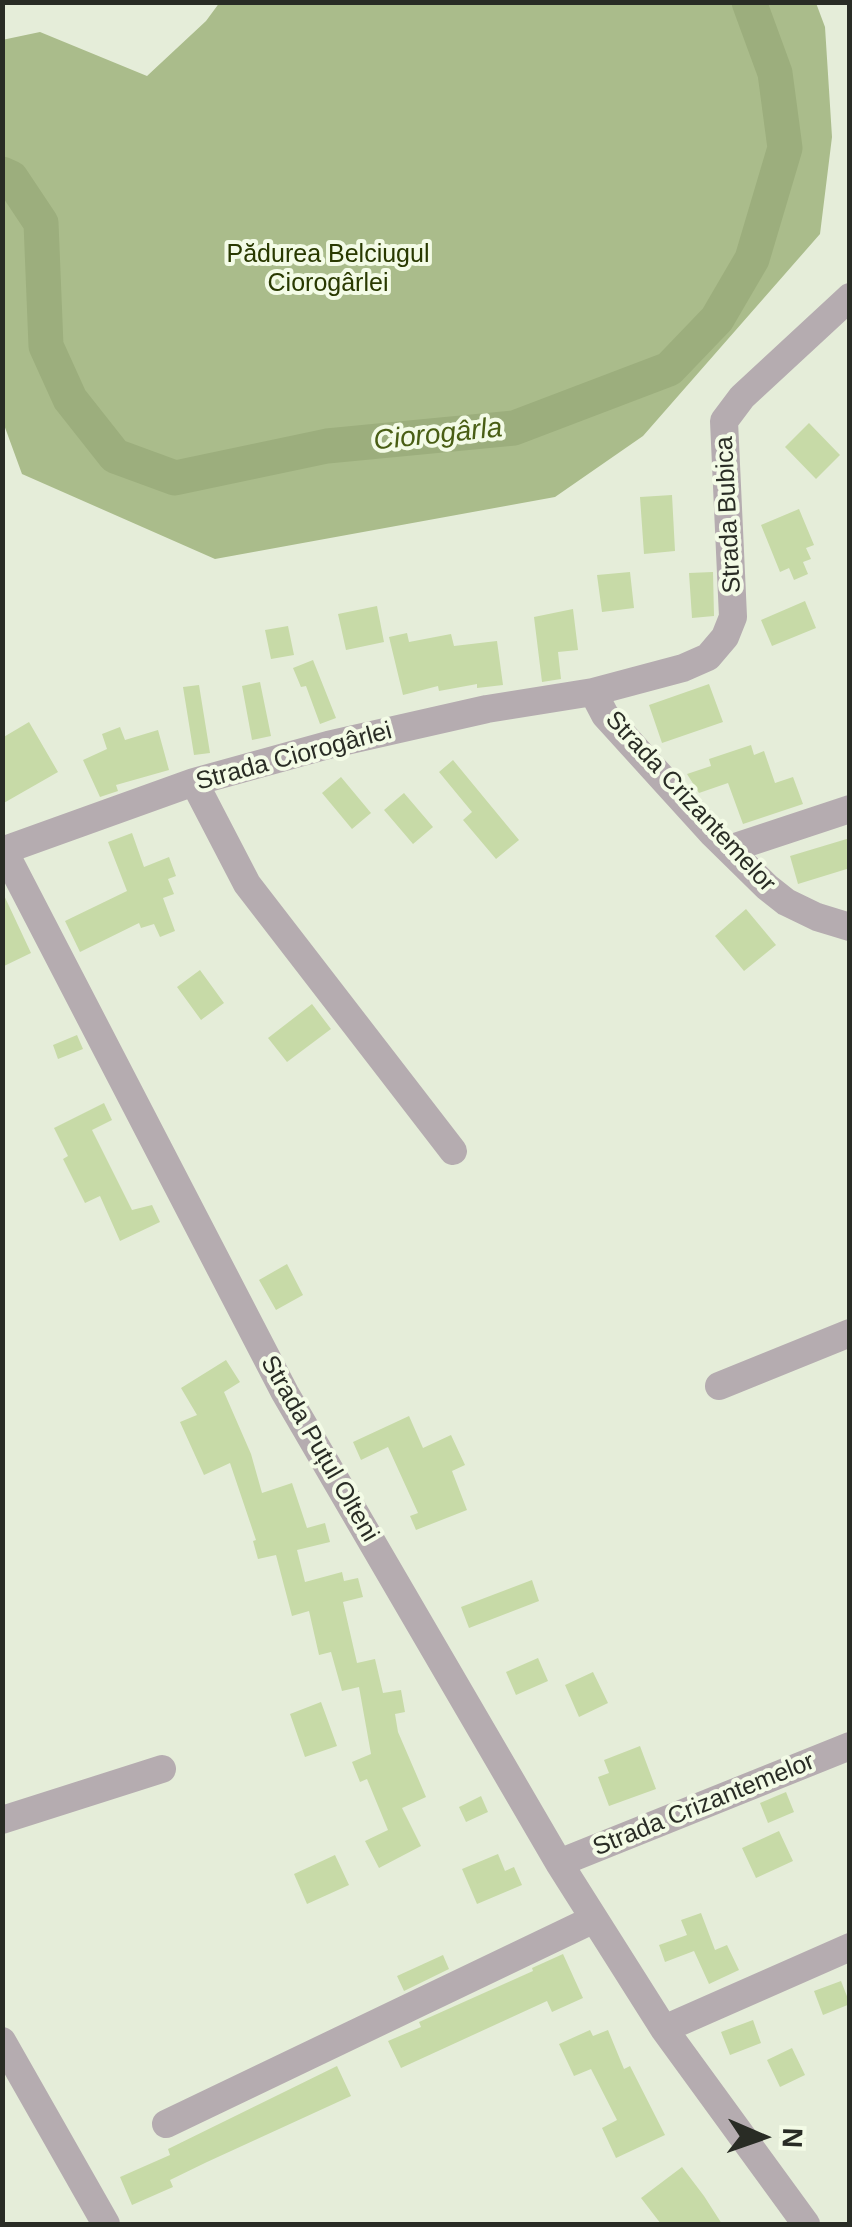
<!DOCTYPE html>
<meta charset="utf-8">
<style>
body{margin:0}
#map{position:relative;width:852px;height:2227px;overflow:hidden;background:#e5edd9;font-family:Arial,sans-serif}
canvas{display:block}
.frame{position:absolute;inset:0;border:5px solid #292c25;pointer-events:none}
.north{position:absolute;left:712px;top:2087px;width:100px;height:100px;-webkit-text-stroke:8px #f3fbe6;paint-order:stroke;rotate:92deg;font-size:28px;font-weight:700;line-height:40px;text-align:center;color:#292c25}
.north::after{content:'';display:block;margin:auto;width:35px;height:45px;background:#292c25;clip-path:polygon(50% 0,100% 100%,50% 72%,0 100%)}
</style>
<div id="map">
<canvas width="852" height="2227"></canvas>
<div class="frame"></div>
<div class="north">N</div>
</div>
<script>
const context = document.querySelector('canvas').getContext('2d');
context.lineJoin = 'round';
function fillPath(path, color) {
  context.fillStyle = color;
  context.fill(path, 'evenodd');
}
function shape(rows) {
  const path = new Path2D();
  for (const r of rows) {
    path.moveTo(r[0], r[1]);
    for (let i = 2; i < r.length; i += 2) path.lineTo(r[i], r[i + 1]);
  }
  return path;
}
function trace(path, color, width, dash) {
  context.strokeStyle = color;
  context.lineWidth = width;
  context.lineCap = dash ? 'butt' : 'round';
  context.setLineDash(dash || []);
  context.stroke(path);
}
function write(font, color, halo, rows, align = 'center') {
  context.font = font + ' Arial,sans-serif';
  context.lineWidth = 8;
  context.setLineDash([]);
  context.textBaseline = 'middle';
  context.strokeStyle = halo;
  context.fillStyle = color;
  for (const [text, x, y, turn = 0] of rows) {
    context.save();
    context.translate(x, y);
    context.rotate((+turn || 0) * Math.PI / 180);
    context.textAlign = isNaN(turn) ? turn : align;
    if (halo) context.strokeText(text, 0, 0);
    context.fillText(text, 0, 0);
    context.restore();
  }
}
fillPath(shape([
 [220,2,816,3,825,27,832,137,820,234,643,436,555,497,215,559,22,474,3,422,2,40,40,32,147,76,206,21]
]), '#aabc8b');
trace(shape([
 [2,174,11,178,41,223,46,346,70,399,115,456,175,478,327,446,514,428,669,369,717,319,752,259,785,148,775,73,749,2]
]), '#9cae7d', 35);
fillPath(shape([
 [809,423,840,455,816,479,785,447],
 [672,495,675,551,644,554,640,497],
 [799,509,814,545,806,548,811,559,803,562,808,574,794,580,789,568,780,572,761,525],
 [630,572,634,608,602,612,597,575],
 [713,572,714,616,692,618,689,573],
 [805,601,816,628,772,646,761,620],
 [377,606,384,642,346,650,338,614],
 [573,609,578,650,558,652,561,679,542,682,534,617],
 [288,626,294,655,271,659,265,630],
 [407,633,409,642,451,634,454,646,497,641,503,685,477,688,477,684,439,691,438,686,403,695,389,637],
 [313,660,336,718,320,724,306,686,301,687,293,668],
 [260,682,271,736,252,740,242,686],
 [709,684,723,722,662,743,649,705],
 [199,685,210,753,194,755,183,687],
 [29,722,58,772,2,804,2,738],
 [120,727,125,740,158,730,169,770,116,785,118,791,100,797,83,760,107,749,102,734],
 [751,745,754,755,764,751,775,783,793,777,803,804,743,824,728,783,699,793,687,774,711,766,709,759],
 [453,760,519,840,496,859,463,820,472,812,439,772],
 [341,777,371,813,352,829,322,793],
 [404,793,433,827,413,844,384,810],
 [132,833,144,867,169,857,176,876,168,879,174,894,163,898,175,931,160,937,154,924,141,928,139,923,80,952,65,921,127,891,108,842],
 [850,838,850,868,798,884,790,856],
 [2,891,31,953,2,967],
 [746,909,776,945,744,971,715,936],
 [200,970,224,1003,201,1020,177,987],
 [312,1004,331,1029,287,1062,268,1038],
 [77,1035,83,1049,58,1059,53,1045],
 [104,1103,112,1120,92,1130,132,1210,152,1205,160,1222,120,1241,100,1196,85,1203,63,1159,68,1156,54,1128],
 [287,1264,303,1295,276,1310,259,1280],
 [226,1360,240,1382,224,1392,251,1454,262,1493,292,1483,307,1528,325,1523,330,1542,297,1550,305,1582,342,1572,344,1581,358,1578,363,1597,343,1602,357,1663,375,1659,383,1693,401,1690,405,1712,395,1714,398,1732,426,1797,402,1808,421,1846,379,1868,365,1841,388,1830,367,1779,360,1782,352,1762,371,1754,359,1687,342,1691,331,1652,319,1655,309,1611,292,1616,276,1555,258,1559,253,1541,256,1540,230,1463,204,1475,180,1422,197,1415,181,1388],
 [409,1416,423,1448,451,1435,465,1465,452,1471,467,1510,416,1530,410,1516,418,1513,388,1447,361,1460,353,1442],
 [532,1580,539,1601,469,1628,461,1607],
 [538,1658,548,1681,516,1695,506,1672],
 [593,1672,608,1703,579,1717,565,1685],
 [321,1702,337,1746,305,1757,290,1714],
 [640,1746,656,1789,609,1806,598,1777,609,1773,604,1760],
 [786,1792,794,1812,768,1823,760,1803],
 [481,1796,488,1812,466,1822,459,1807],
 [779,1831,793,1861,756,1878,742,1848],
 [498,1854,505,1871,514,1867,522,1885,477,1904,462,1869],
 [335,1855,349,1885,307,1904,294,1874],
 [701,1913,715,1950,727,1945,739,1970,709,1984,694,1951,665,1962,659,1945,687,1935,681,1920],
 [563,1954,583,1998,552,2012,547,2001,401,2068,388,2041,421,2027,419,2022,533,1971,532,1968],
 [443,1955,449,1969,404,1991,397,1976],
 [841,1981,850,2004,823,2015,814,1991],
 [753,2020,761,2043,730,2055,721,2032],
 [590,2030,593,2036,608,2030,624,2069,630,2066,665,2135,616,2158,602,2128,617,2120,591,2069,574,2076,559,2044],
 [792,2048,805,2075,780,2087,767,2060],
 [337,2066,351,2096,207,2162,170,2180,173,2187,132,2205,120,2177,170,2155,168,2149],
 [682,2167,704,2196,722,2224,661,2224,641,2198]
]), '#c7daa7');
trace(shape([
 [593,692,605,715,713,834,767,887,786,902,817,917,850,927],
 [194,782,247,884,453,1151],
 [729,849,850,809],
 [2,851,194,782,328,745,487,709,593,692,683,668,708,657,725,637,733,617,724,421,742,397,850,297],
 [4,851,285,1393,559,1863,664,2029,806,2224],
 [719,1386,850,1333],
 [2,1820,162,1769],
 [559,1863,850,1746],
 [664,2029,850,1947],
 [2,2041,106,2224],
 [166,2124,594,1919]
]), '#b5acb0', 28);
write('25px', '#293900', '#f3fbe6', [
 ["Pădurea Belciugul",328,255],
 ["Ciorogârlei",328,284]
]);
write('25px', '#292c25', '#f3fbe6', [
 ["Strada Bubica",729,515,-93],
 ["Strada Ciorogârlei",294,757,-15],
 ["Strada Crizantemelor",690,802,47],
 ["Strada Puțul Olteni",319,1449,60],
 ["Strada Crizantemelor",704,1805,-22]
]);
write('italic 28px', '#495e14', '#f3fbe6', [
 ["Ciorogârla",438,435,-6]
]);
</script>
